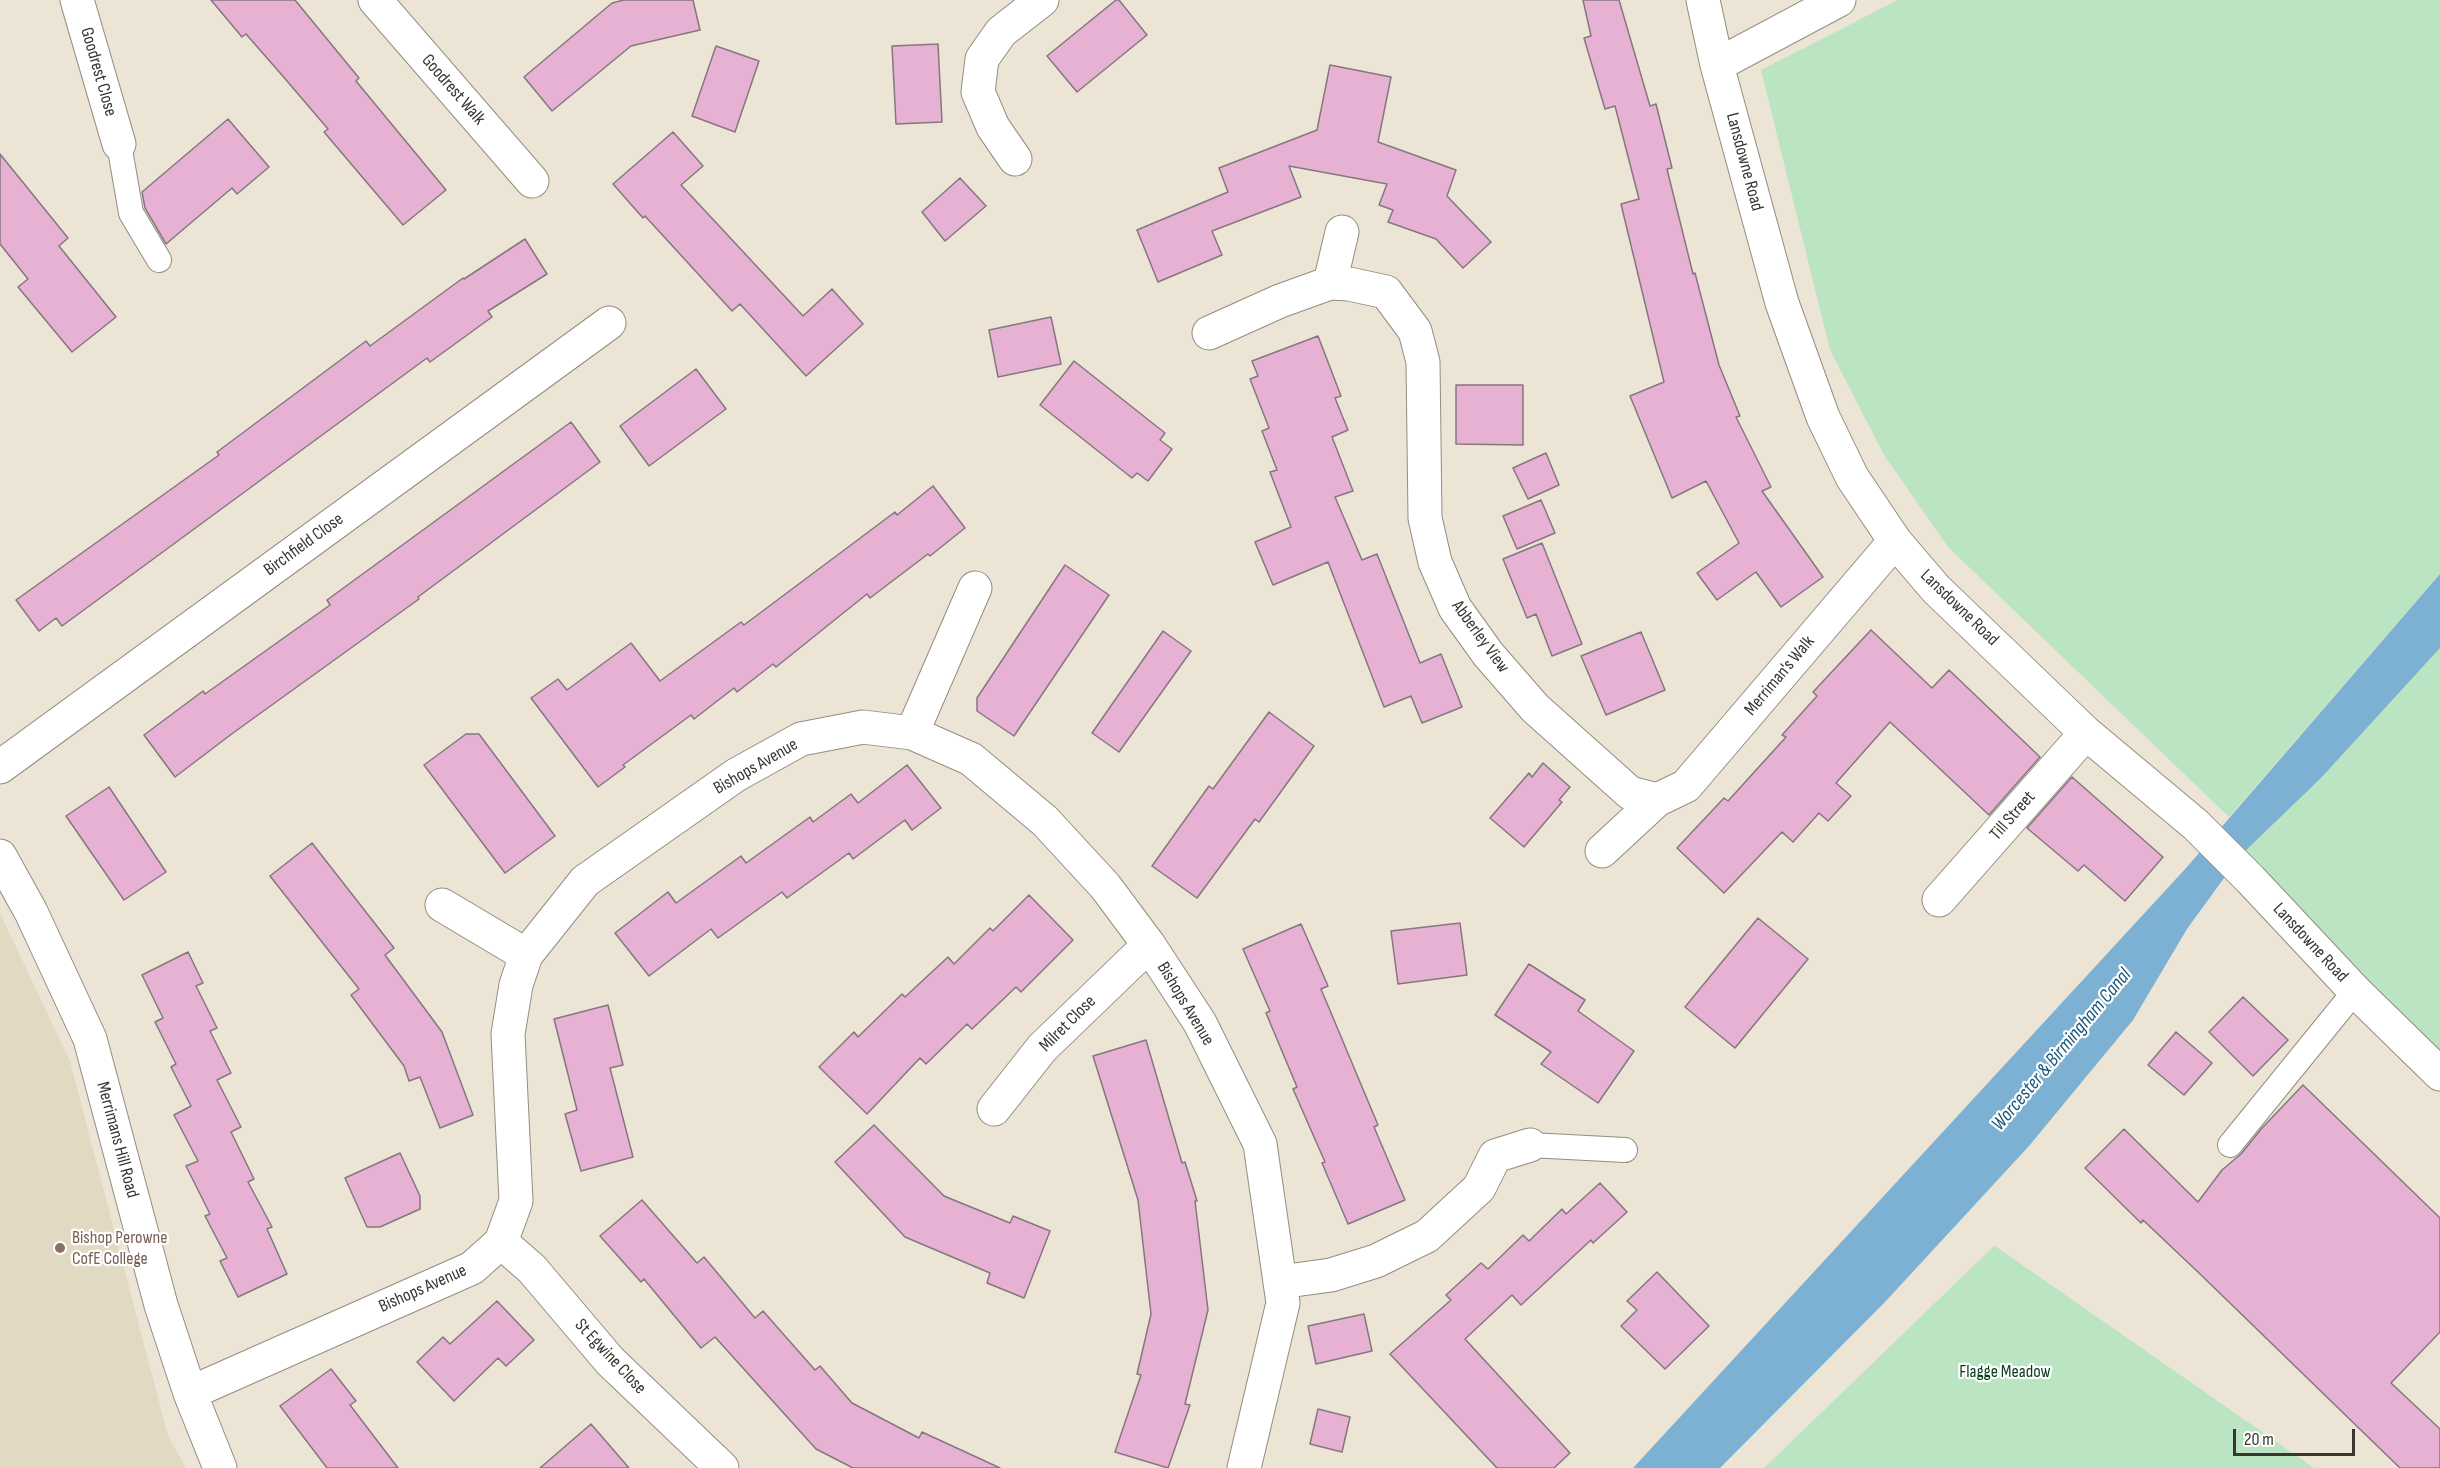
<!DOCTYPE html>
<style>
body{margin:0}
#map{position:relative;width:2440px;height:1468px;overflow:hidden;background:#ece5d6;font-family:"Sofia Sans Condensed",sans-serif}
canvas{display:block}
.scale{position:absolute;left:2233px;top:1429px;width:122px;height:27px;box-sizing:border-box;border:3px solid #393631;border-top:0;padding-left:8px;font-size:18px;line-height:21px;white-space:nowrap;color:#393631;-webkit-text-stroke:4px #fff;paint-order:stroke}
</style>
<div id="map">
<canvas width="2440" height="1468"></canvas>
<div class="scale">20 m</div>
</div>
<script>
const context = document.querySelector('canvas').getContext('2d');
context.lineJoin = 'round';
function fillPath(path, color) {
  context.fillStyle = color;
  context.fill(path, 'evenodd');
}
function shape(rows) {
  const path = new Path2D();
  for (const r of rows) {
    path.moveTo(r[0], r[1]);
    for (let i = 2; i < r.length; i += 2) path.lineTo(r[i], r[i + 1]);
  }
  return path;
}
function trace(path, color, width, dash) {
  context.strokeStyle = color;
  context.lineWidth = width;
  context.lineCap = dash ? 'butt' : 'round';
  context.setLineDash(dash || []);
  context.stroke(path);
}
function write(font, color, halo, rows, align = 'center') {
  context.font = font + ' "Sofia Sans Condensed",sans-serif';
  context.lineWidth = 4.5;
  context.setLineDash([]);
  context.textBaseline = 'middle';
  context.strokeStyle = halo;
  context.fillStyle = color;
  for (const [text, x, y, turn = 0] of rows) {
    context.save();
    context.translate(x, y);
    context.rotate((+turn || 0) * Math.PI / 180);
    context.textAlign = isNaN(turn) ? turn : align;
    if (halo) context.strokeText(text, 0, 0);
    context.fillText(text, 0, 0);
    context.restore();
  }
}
fillPath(shape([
 [0,913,70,1061,168,1436,186,1468,0,1468]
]), '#e2d9c3');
fillPath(shape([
 [1898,0,2440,0,2440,574,2229,817,1948,547,1884,455,1830,350,1761,70],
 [2440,648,2440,1060,2240,856,2321,778],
 [1994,1246,1995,1246,2314,1468,1764,1468]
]), '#bbe4c3');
fillPath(shape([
 [2440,574,2440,648,2321,778,2240,856,2187,929,2133,1020,2029,1146,1885,1302,1720,1468,1633,1468,2187,867]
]), '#7cb1d4');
const building = shape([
 [211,0,295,0,359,78,356,81,446,190,403,225,324,132,328,129,281,74,246,34,242,37,211,0],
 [624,0,693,0,700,30,631,46,552,111,524,77,612,3,624,0],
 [1116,0,1119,0,1147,35,1077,92,1047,56,1116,0],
 [1583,0,1619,0,1650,106,1656,104,1672,168,1667,169,1693,274,1695,273,1719,365,1740,416,1736,417,1771,487,1762,491,1823,577,1781,607,1756,572,1717,600,1697,573,1739,543,1706,481,1672,498,1630,396,1664,382,1621,204,1639,199,1615,106,1605,109,1584,38,1591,36,1583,0],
 [938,44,942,122,896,124,892,46,938,44],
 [716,46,759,61,735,132,692,116,716,46],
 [1330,65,1391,77,1378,142,1456,170,1447,196,1491,242,1463,268,1436,239,1388,222,1393,210,1379,205,1387,184,1289,166,1301,197,1212,231,1222,255,1158,282,1137,230,1228,192,1219,168,1317,130,1330,65],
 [228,119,269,167,237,194,232,188,166,244,145,208,142,192,228,119],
 [673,132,703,166,681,185,803,316,832,289,863,324,806,376,740,304,732,311,645,216,643,218,613,184,673,132],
 [0,154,68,238,59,246,116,317,72,352,18,287,28,279,0,244,0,154],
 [960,178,986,206,945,241,922,212,960,178],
 [525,239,547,274,488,311,492,317,430,362,427,358,62,626,56,618,39,631,16,600,219,455,217,452,366,341,370,346,463,278,464,279,525,239],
 [1051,317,1061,364,998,377,989,330,1051,317],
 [1318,336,1341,396,1335,398,1348,430,1332,437,1353,491,1335,497,1362,560,1377,554,1420,663,1441,654,1462,707,1422,723,1411,696,1384,707,1328,562,1273,585,1255,542,1291,527,1270,472,1277,470,1262,431,1269,428,1250,379,1258,376,1252,361,1318,336],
 [1074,361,1165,433,1160,440,1172,449,1148,481,1137,473,1132,478,1040,405,1074,361],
 [696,369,726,409,649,466,620,426,696,369],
 [1456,385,1523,385,1523,445,1456,444,1456,385],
 [571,422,600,462,418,597,419,599,233,733,175,777,144,735,203,691,205,694,330,605,327,600,571,422],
 [1546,453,1559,485,1528,499,1513,468,1546,453],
 [933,486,965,528,930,556,928,554,870,598,867,594,776,667,773,664,737,692,734,688,694,719,691,715,623,765,625,767,598,787,531,698,558,679,567,690,631,643,660,681,741,622,744,625,895,512,897,515,933,486],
 [1541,500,1555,533,1517,549,1503,516,1541,500],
 [1542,543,1582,644,1552,656,1536,614,1527,618,1503,559,1542,543],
 [1065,565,1109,595,1014,736,977,711,977,698,1065,565],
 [1871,630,1932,688,1949,670,2040,757,1989,815,1890,722,1836,783,1851,796,1828,821,1819,813,1793,842,1782,832,1724,893,1677,848,1724,798,1728,801,1786,737,1782,735,1817,696,1813,692,1871,630],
 [1163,631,1191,651,1119,752,1092,733,1163,631],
 [1641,632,1665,690,1606,715,1581,656,1641,632],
 [1269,712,1314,746,1259,822,1255,819,1197,898,1152,866,1209,786,1213,789,1269,712],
 [466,734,479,734,555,836,505,873,424,765,466,734],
 [1543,763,1570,787,1559,800,1562,802,1524,847,1490,818,1529,773,1532,777,1543,763],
 [907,765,941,808,912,830,905,820,853,859,849,853,787,898,782,892,718,938,711,929,649,976,615,933,668,892,676,903,741,856,746,863,810,817,813,822,851,794,858,803,907,765],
 [2072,777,2163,857,2125,901,2084,865,2078,871,2027,828,2072,777],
 [109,787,166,872,124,900,66,816,109,787],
 [312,843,394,948,385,955,442,1032,473,1115,440,1128,420,1077,409,1081,404,1066,351,995,359,989,270,876,312,843],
 [1029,895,1073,940,1021,992,1016,987,972,1029,967,1024,926,1064,920,1058,867,1114,819,1067,854,1032,858,1037,902,994,905,997,948,957,954,964,990,928,993,931,1029,895],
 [1758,918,1808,959,1735,1048,1685,1007,1758,918],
 [1460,923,1467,975,1398,984,1391,931,1460,923],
 [1301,924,1328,986,1321,989,1378,1125,1374,1127,1405,1200,1348,1224,1322,1163,1325,1162,1293,1089,1297,1087,1266,1013,1270,1011,1243,949,1301,924],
 [188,952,203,983,196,986,217,1028,210,1031,231,1073,217,1080,241,1127,231,1132,254,1179,248,1182,272,1227,267,1229,287,1274,238,1297,220,1261,227,1258,205,1216,210,1214,186,1166,198,1161,174,1115,191,1106,171,1067,176,1064,155,1022,163,1018,142,975,188,952],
 [1529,964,1585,1000,1578,1011,1634,1051,1598,1103,1541,1064,1551,1052,1495,1015,1529,964],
 [2243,997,2288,1040,2253,1076,2209,1032,2243,997],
 [608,1005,623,1065,610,1068,633,1157,581,1171,565,1114,577,1110,554,1019,608,1005],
 [2176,1032,2212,1063,2184,1095,2148,1065,2176,1032],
 [1146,1040,1182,1163,1185,1162,1197,1201,1195,1201,1208,1310,1185,1404,1190,1405,1168,1468,1115,1452,1141,1375,1137,1374,1151,1314,1138,1200,1093,1056,1146,1040],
 [2303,1085,2440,1218,2440,1332,2391,1383,2440,1429,2440,1468,2400,1468,2199,1273,2143,1220,2141,1223,2085,1168,2124,1129,2198,1202,2222,1170,2241,1154,2262,1128,2303,1085],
 [874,1125,944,1196,1010,1223,1013,1216,1050,1231,1024,1298,987,1283,990,1273,905,1237,835,1162,874,1125],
 [400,1153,420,1196,420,1209,380,1227,367,1227,345,1178,400,1153],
 [1600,1183,1627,1212,1593,1243,1591,1240,1521,1305,1512,1295,1465,1339,1570,1453,1554,1468,1497,1468,1390,1354,1451,1300,1446,1295,1481,1263,1488,1269,1523,1235,1529,1241,1562,1209,1566,1214,1600,1183],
 [642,1200,697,1263,704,1257,755,1318,763,1311,815,1370,820,1366,852,1403,919,1438,922,1432,1000,1468,853,1468,816,1449,715,1337,701,1348,644,1279,641,1282,600,1236,642,1200],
 [1657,1272,1709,1326,1665,1369,1621,1326,1637,1310,1627,1301,1657,1272],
 [497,1301,534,1340,506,1366,498,1358,454,1401,417,1362,443,1337,450,1344,497,1301],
 [1364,1314,1372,1351,1316,1364,1308,1326,1364,1314],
 [331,1369,356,1401,350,1405,398,1468,327,1468,280,1406,331,1369],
 [1318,1409,1350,1417,1342,1452,1310,1444,1318,1409],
 [591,1424,629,1468,540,1468,591,1424]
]);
fillPath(building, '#e6b1d2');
trace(building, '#85777f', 1.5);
const lane = shape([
 [119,144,131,213,159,260],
 [1530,1145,1625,1150],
 [2230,1145,2355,991]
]);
const street = shape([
 [77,0,119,144],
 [375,0,532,181],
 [1703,0,1717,65,1782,303,1823,417,1852,477,1895,541,1936,589,2086,733,2196,825,2251,880,2355,991,2440,1074],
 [1717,65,1839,0],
 [1015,159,993,127,978,92,982,59,1001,32,1042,0],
 [1330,283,1342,232],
 [1209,333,1280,301,1330,283,1349,284,1386,292,1415,331,1423,362,1425,518,1435,562,1455,608,1488,654,1535,708,1630,793,1657,800],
 [912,733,975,588],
 [0,767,609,323],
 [1602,851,1657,800,1686,786,1895,541],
 [0,856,31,912,90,1039,161,1305,190,1393,220,1468],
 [1939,900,2086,733],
 [442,905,526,955],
 [994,1109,1042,1048,1149,945],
 [501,1242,532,1269,610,1361,722,1468],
 [1280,1282,1331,1275,1376,1261,1427,1236,1479,1188,1495,1156,1530,1145],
 [190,1393,472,1268,501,1242,516,1201,508,1034,516,985,526,955,585,881,736,775,801,739,863,727,912,733,971,759,1045,821,1105,886,1149,945,1200,1023,1260,1144,1283,1303,1244,1468]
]);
trace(lane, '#938d80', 26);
trace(street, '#938d80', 35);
trace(lane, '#fff', 24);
trace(street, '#fff', 33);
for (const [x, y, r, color] of [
 [60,1248,6,"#8d6e63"]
]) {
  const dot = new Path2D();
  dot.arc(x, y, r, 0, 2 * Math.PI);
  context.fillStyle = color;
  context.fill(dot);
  trace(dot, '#fff', 2);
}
write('18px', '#393631', '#fff', [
 ["Goodrest Close",98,72,74],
 ["Goodrest Walk",453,90,49],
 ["Lansdowne Road",1744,162,75],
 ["Birchfield Close",304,545,-36],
 ["Lansdowne Road",1959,608,44],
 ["Abberley View",1480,637,54],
 ["Merriman's Walk",1780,676,-50],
 ["Bishops Avenue",756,767,-30],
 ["Till Street",2013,816,-49],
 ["Lansdowne Road",2310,943,47],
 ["Bishops Avenue",1185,1004,59],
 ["Milret Close",1068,1024,-45],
 ["Merrimans Hill Road",117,1140,75],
 ["Bishops Avenue",423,1289,-24],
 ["St Egwine Close",610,1357,47]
]);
write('18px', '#785e54', '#fff', [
 ["Bishop Perowne",72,1238],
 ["CofE College",72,1259]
], 'left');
write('18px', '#063f1b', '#fff', [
 ["Flagge Meadow",2005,1372]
]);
write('italic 20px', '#175679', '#fff', [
 ["Worcester & Birmingham Canal",2062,1050,-50]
]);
</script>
